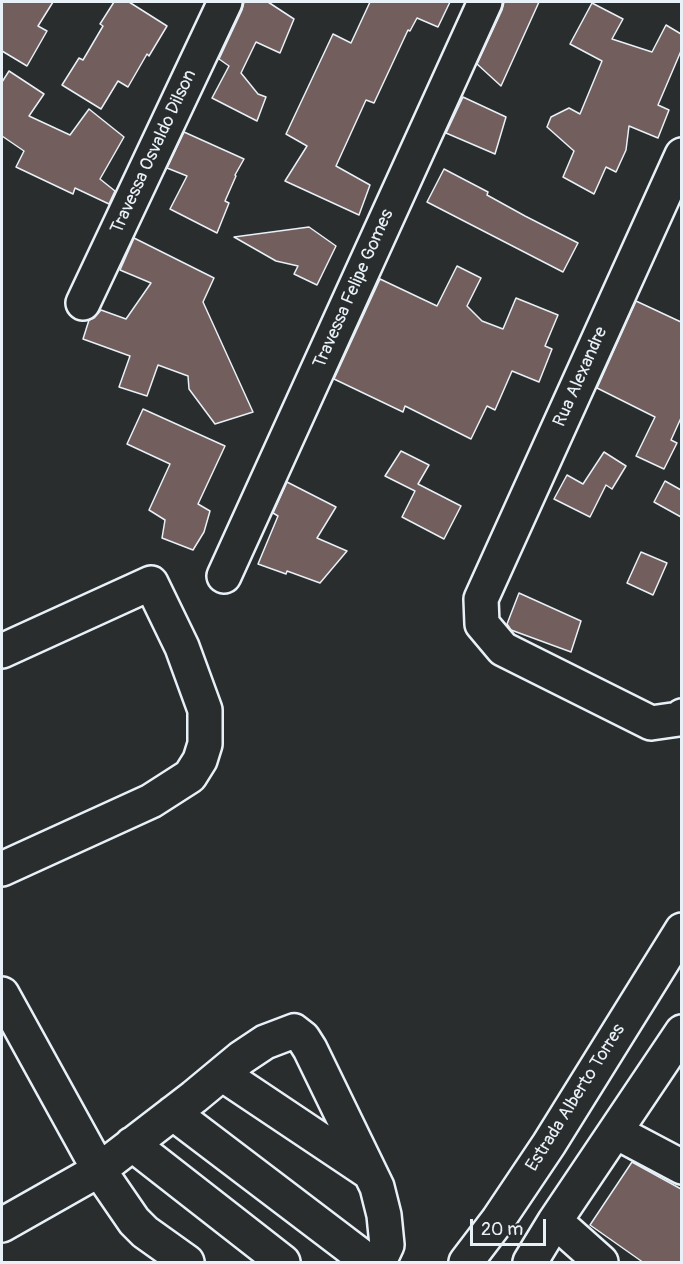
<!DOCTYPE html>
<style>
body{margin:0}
#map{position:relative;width:683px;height:1264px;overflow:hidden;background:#2a2d2e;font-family:Pangolin,sans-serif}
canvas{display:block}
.frame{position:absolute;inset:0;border:3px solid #e8f1f8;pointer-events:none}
.scale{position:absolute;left:470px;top:1219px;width:76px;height:27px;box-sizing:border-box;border:3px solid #e8f1f8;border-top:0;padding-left:8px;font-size:18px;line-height:21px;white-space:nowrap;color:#e8f1f8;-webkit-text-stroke:4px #2a2d2e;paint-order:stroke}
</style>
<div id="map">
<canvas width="683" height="1264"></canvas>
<div class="frame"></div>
<div class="scale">20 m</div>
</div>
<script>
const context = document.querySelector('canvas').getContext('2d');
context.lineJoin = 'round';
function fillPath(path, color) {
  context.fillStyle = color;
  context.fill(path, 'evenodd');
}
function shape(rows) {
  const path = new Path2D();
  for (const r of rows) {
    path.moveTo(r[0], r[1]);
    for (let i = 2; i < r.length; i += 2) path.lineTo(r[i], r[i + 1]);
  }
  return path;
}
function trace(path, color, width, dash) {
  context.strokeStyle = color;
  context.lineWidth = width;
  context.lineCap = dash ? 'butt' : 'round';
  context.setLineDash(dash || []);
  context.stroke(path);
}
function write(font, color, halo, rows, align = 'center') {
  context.font = font + ' Pangolin,sans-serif';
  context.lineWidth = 6;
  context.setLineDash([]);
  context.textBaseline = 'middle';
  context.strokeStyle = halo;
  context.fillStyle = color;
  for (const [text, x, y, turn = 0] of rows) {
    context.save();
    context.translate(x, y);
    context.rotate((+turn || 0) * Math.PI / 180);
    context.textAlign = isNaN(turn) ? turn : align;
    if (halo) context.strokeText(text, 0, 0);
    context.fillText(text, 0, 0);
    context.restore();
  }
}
const building = shape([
 [2,2,53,2,38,26,47,31,27,66,2,51,2,2],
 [114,2,129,2,167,26,149,56,147,54,128,87,118,81,101,109,62,85,79,58,83,60,103,26,100,24,114,2],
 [244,2,268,2,294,19,280,53,256,42,241,73,258,94,266,97,257,121,212,98,229,66,219,59,242,10,244,2],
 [370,2,450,2,438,27,417,18,410,31,408,30,374,103,366,100,336,166,370,185,359,215,285,181,307,146,286,134,333,34,351,43,370,2],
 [504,2,539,2,501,86,477,64,502,10,504,2],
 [592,3,623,19,612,39,652,52,666,25,681,34,681,51,658,105,669,110,658,138,629,126,626,150,616,172,606,167,594,194,563,177,574,151,547,127,551,117,569,108,580,114,602,61,570,44,592,3],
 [9,71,44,94,29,116,70,135,89,109,124,137,100,179,115,191,109,204,75,188,73,194,16,167,24,151,2,136,2,82,9,71],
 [463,97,506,117,495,154,446,133,463,97],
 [184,132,244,159,235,175,236,176,225,201,229,203,217,233,170,209,187,176,167,168,184,132],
 [444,169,488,192,487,195,525,216,578,243,563,272,427,202,444,169],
 [309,227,336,246,317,285,294,274,298,266,276,261,234,237,309,227],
 [134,238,214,278,203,302,253,412,215,424,189,389,188,376,158,365,147,396,119,387,130,356,83,339,89,320,94,318,101,310,126,319,151,283,120,270,134,238],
 [457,266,481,278,467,306,482,321,503,329,516,298,558,315,545,346,552,349,539,382,512,371,495,410,487,406,471,439,405,406,403,412,334,379,380,279,437,306,457,266],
 [636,301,681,322,681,418,671,440,677,443,664,469,636,456,655,417,597,388,636,301],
 [143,409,225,446,198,504,210,511,204,532,193,550,162,538,165,520,149,510,170,464,127,444,143,409],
 [401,451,429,465,418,484,461,506,444,539,402,517,415,491,385,476,401,451],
 [604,452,626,466,612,489,606,485,590,517,554,499,567,475,583,484,604,452],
 [665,481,681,490,681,517,654,502,665,481],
 [287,482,336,507,317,538,347,551,320,583,287,571,286,574,258,564,278,516,273,513,287,482],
 [641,552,667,563,653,595,627,583,641,552],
 [519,593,581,621,571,652,511,630,507,624,519,593],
 [632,1162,681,1189,681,1263,644,1263,590,1225,632,1162]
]);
fillPath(building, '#725f5d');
trace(building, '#e8f1f8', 1.5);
const minor = shape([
 [682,155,481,599,482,624,503,649,651,723,679,719,682,716],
 [83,303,225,2],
 [224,576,485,2],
 [2,651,151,583,182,647,205,710,205,744,200,760,190,776,151,801,2,869],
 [2,994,99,1170,134,1221,145,1232,187,1262],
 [222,1074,370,1173],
 [173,1113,369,1262],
 [616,1132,682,1167],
 [132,1144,283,1262],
 [555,1221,601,1262],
 [2,1225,99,1170,194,1097,241,1058,265,1042,294,1031,303,1038,310,1049,377,1187,384,1215,387,1245,379,1262],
 [466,1262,498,1220,549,1144,682,930],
 [530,1262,555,1221,682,1032]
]);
trace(minor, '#e8f1f8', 38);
trace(minor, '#2a2d2e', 33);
write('18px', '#e8f1f8', '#2a2d2e', [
 ["Travessa Osvaldo Dilson",154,152,-65],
 ["Travessa Felipe Gomes",354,289,-66],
 ["Rua Alexandre",581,377,-66],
 ["Estrada Alberto Torres",576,1098,-58]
]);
</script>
